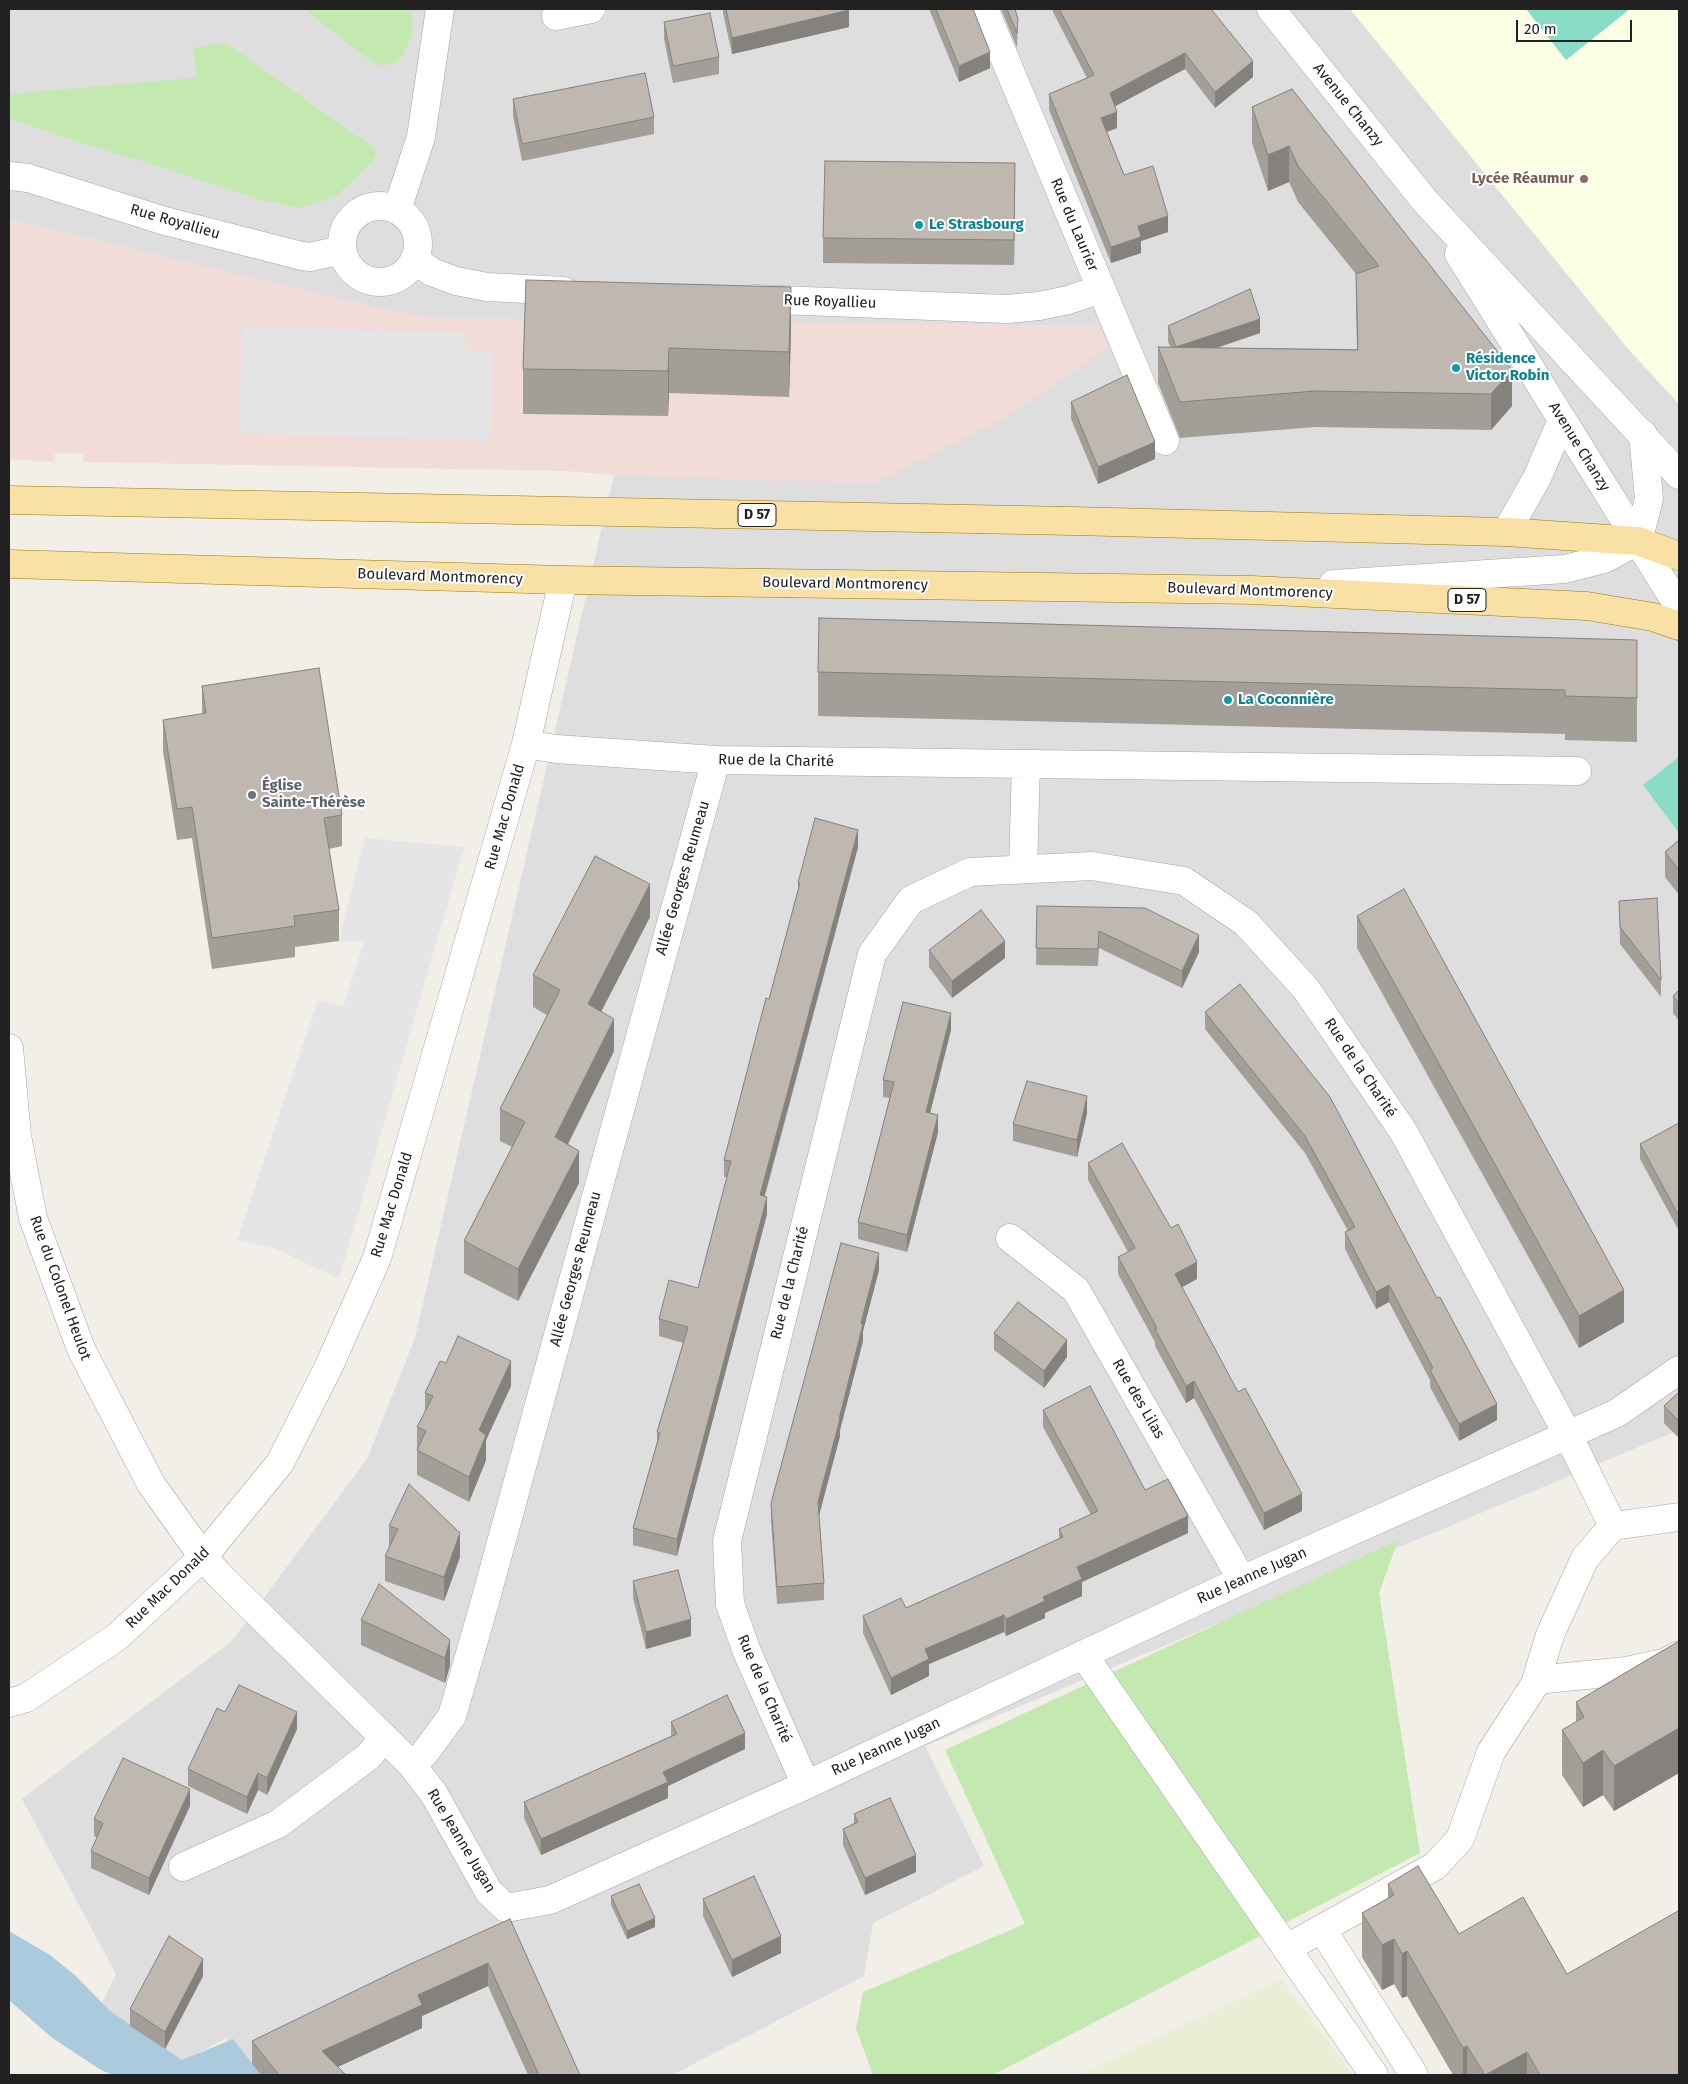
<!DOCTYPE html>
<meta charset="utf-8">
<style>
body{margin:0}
#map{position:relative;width:1688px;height:2084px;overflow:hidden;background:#f1efe8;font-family:"Fira Sans",sans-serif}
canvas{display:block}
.frame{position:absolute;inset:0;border:10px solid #212121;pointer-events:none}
.scale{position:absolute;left:1516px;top:20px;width:116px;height:22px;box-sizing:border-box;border:2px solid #212121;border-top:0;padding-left:6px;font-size:15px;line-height:18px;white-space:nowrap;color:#212121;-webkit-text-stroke:4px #fff;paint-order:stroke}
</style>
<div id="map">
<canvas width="1688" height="2084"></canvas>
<div class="frame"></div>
<div class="scale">20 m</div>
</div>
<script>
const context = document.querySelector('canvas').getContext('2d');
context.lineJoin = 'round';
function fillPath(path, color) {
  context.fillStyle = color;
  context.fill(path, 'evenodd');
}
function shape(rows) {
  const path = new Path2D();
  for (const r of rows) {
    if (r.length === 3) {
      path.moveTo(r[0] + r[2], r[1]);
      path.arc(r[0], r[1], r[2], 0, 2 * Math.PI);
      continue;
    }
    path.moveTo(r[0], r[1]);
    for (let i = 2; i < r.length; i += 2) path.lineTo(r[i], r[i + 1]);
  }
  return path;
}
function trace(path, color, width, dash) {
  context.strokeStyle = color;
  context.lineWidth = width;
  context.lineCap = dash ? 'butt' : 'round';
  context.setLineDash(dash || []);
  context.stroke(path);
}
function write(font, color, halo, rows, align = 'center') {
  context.font = font + ' "Fira Sans",sans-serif';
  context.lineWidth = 4;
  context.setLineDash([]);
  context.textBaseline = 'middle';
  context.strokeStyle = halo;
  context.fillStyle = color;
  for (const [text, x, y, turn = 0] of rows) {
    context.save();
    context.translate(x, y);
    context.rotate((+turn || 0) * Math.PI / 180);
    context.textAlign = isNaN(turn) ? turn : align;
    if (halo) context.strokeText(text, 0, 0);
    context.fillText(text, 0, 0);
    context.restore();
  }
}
fillPath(shape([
 [9,9,1679,9,1679,1430,925,1746,984,1866,873,1923,864,1976,672,2075,249,2075,226,2038,180,2063,95,2018,116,1974,22,1799,231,1642,367,1459,415,1338,614,475,788,480,1098,326,435,318,375,308,9,219]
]), '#dfdede');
fillPath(shape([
 [9,219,375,308,435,318,1098,326,1108,348,999,421,877,482,753,480,614,475,565,471,83,462,83,454,55,453,54,462,9,459]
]), '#f1dcd8');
fillPath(shape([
 [1350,9,1679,9,1679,404,1629,350]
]), '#fbfee3');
fillPath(shape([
 [1281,1979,1353,2075,1078,2075]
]), '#e9efd4');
fillPath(shape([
 [304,9,411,10,413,31,403,56,394,63,383,66,372,62],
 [219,43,227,44,239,52,349,131,373,146,376,153,371,163,355,180,334,197,301,208,257,199,145,162,78,142,9,118,9,94,192,78,196,76,197,71,192,48],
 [1398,1540,1379,1593,1420,1853,993,2075,873,2075,856,2029,863,1992,1025,1924,945,1750]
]), '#c4e9b0');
fillPath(shape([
 [1526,9,1630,9,1566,60],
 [1679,757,1679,833,1643,785]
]), '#89ddc7');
fillPath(shape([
 [242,326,466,333,466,350,493,351,490,441,239,433],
 [365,838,464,847,339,1279,276,1249,237,1240,318,1000,343,1006,364,942,339,941]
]), '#e5e5e5');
fillPath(shape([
 [9,1931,50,1955,76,1976,110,2011,182,2060,233,2039,261,2075,113,2075,101,2070,51,2037,9,2000]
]), '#aacbdd');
const minor = shape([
 [984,9,1165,441],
 [1271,9,1425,201,1679,475],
 [556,16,591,9],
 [9,176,28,178,165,221,302,256,310,257,342,250],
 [380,244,38],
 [397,210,421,137,440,9],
 [1459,254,1679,607],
 [414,260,432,272,456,281,487,287,564,291],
 [754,299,1007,309,1039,306,1068,300,1101,289],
 [1506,532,1537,478,1562,420],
 [1333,584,1565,569,1604,559,1638,541,1649,499,1643,434],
 [526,744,556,749,716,760,1577,771],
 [1023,869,1026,764],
 [9,1048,17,1136,33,1218,81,1349,151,1484,203,1557,219,1575,412,1765,434,1794,489,1892,506,1908,550,1900,806,1785,1242,1580,1617,1413,1679,1370],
 [1010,1238,1076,1290,1242,1580],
 [1613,1526,1679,1517],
 [1083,1654,1374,2075],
 [1536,1680,1626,1671,1664,1663,1679,1655],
 [9,1703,26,1698,117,1637,203,1557,280,1463,329,1366,377,1258,526,744,563,580],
 [412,1765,424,1754,452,1716,484,1605,716,760],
 [806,1785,747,1652,730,1604,727,1541,872,954,911,900,970,872,1092,866,1184,881,1246,923,1306,989,1403,1131,1568,1435,1613,1526,1585,1558,1550,1635,1535,1684,1491,1752,1460,1839,1435,1866,1287,1948],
 [183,1867,278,1824,369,1756,384,1737],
 [1322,1929,1414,2075]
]);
const major = shape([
 [9,500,1072,521,1506,532,1638,541,1679,556],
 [9,564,563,580,1252,590,1587,606,1653,617,1679,626]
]);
trace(minor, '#a5a5a5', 29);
trace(major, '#997b04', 29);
trace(minor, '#fff', 28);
trace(major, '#f9e0a4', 28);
fillPath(shape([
 [723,9,849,9,849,27,732,54,723,13],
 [929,9,973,9,990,68,959,82],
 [1001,9,1015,9,1018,19,1017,48],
 [1053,9,1211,9,1253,77,1215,108,1185,69,1115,106,1117,128,1107,132,1124,175,1168,232,1141,241,1141,253,1111,263,1049,110,1049,94,1087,78,1053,12],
 [664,22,719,57,719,74,673,83,664,39],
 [1292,89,1512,406,1491,430,1315,427,1180,438,1158,383,1158,347,1170,347,1168,341,1168,326,1260,333,1217,348,1357,349,1356,310,1356,274,1298,202,1289,182,1268,191,1252,143,1252,107],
 [513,99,654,117,654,134,522,161,513,116],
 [1015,188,1014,265,823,263,823,238],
 [526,280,791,332,789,397,669,393,668,416,523,414,523,369],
 [1071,402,1155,459,1098,484,1071,419],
 [1637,640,1637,742,1565,740,1565,734,818,716,818,672],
 [202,686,342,815,342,846,329,849,339,910,339,941,295,947,295,957,212,969,192,838,177,840,163,751,163,720,202,714],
 [1679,840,1679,895,1665,877,1665,852],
 [858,847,765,1196,767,1214,677,1556,633,1545,633,1528,657,1442,657,1432,683,1343,659,1336,659,1319,698,1288,727,1177,724,1177,724,1160,769,999,798,890,798,883],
 [1619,901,1661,980,1661,997,1620,944],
 [1037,906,1199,952,1182,988,1099,948,1098,966,1036,965],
 [1357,916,1624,1322,1579,1348,1357,948],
 [650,917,601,1012,614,1051,568,1144,579,1183,518,1301,464,1273,464,1241,512,1147,500,1141,500,1109,547,1015,533,1007,533,975],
 [929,950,1005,958,952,998,929,967],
 [1240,984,1497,1420,1459,1441,1430,1387,1430,1380,1389,1302,1376,1309,1345,1249,1345,1232,1348,1231,1305,1153,1205,1029,1205,1012],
 [1679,990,1679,1021,1673,1013,1673,996],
 [951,1030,930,1113,938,1132,907,1252,858,1239,858,1222,890,1098,883,1097,883,1080],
 [1087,1113,1077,1157,1013,1141,1013,1124],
 [1679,1123,1679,1231,1640,1159,1640,1144],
 [1088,1163,1197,1279,1182,1287,1302,1511,1264,1530,1194,1398,1186,1403,1155,1346,1155,1342,1118,1274,1118,1257,1128,1252,1088,1180],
 [879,1270,863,1331,863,1341,840,1430,840,1436,819,1516,824,1583,824,1600,777,1604,771,1520,771,1503],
 [994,1333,1067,1357,1044,1388,994,1350],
 [446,1363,511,1386,486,1440,486,1460,469,1502,417,1475,417,1427,425,1412,425,1393],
 [1679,1392,1679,1438,1664,1423,1664,1406],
 [1043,1410,1145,1490,1188,1533,1082,1582,1082,1596,1045,1613,1045,1618,1006,1636,1004,1632,929,1664,929,1676,891,1695,863,1633,863,1616,906,1608,1059,1539,1059,1529,1091,1515,1043,1427],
 [409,1484,460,1557,444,1601,385,1581,385,1556,389,1548,389,1526],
 [633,1581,691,1636,646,1649,633,1598],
 [361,1620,450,1640,450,1665,445,1683,361,1645],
 [1679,1641,1679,1773,1614,1811,1603,1795,1583,1807,1562,1775,1562,1730,1576,1722,1576,1702],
 [225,1712,297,1729,267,1795,258,1790,247,1814,188,1786,188,1769],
 [671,1722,745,1749,668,1786,668,1798,541,1855,524,1818,524,1802,671,1736],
 [190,1806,149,1895,91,1868,91,1851,97,1837,94,1836,94,1819],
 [854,1814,916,1872,865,1895,843,1845,843,1829,854,1823],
 [1388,1884,1459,1934,1567,1974,1679,2075,1453,2075,1407,1996,1402,1998,1394,1984,1382,1990,1362,1957,1362,1913,1388,1898],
 [611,1896,655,1927,627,1939,611,1905],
 [703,1899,781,1953,732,1977,703,1916],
 [510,1919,580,2075,528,2075,488,1986,422,2016,422,2028,338,2067,346,2075,261,2075,252,2064,252,2041],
 [203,1976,165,2049,130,2026,130,2009]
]), '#a39e98');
fillPath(shape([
 [849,10,849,27,732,54,732,38],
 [990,52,990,68,959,82,959,66],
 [1185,53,1185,69,1110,109,1110,93],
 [1253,61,1253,77,1215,108,1215,92],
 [1117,112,1117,128,1101,134,1101,118],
 [1289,146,1289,182,1268,191,1268,155],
 [1015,163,1015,188,1014,265,1014,240],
 [1168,216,1168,232,1141,241,1141,253,1111,263,1111,247,1138,226],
 [791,287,791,332,789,397,789,352],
 [1260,319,1260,333,1176,361,1176,347],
 [669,348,669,393,668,416,668,371],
 [1512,370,1512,406,1491,430,1491,394],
 [1155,442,1155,459,1098,484,1098,467],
 [858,830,858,847,760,1212,760,1195],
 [650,884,650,917,588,1037,588,1004],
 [1199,935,1199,952,1182,988,1182,971],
 [1005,941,1005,958,952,998,952,981],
 [951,1013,951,1030,926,1129,926,1112],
 [614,1019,614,1051,555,1170,555,1137],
 [1087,1096,1087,1113,1077,1157,1077,1140],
 [938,1115,938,1132,907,1252,907,1235],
 [579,1151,579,1183,518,1301,518,1269],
 [767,1197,767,1214,677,1556,677,1539],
 [879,1253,879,1270,863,1331,863,1341,840,1430,840,1436,818,1519,818,1502,839,1419,861,1323],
 [1197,1262,1197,1279,1175,1291,1175,1274],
 [1389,1285,1389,1302,1376,1309,1376,1292],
 [1624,1290,1624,1322,1579,1348,1579,1316],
 [1067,1340,1067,1357,1044,1388,1044,1371],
 [511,1361,511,1386,486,1440,486,1460,469,1502,469,1477,479,1430],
 [1194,1381,1194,1398,1186,1403,1186,1386],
 [1497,1404,1497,1420,1459,1441,1459,1424],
 [1302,1494,1302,1511,1264,1530,1264,1513],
 [1188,1516,1188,1533,1082,1582,1082,1596,1045,1613,1045,1618,1006,1636,1006,1619,1043,1597,1077,1567],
 [460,1533,460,1557,444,1601,444,1577],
 [1004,1615,1004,1632,929,1664,929,1676,891,1695,891,1678,925,1649],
 [691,1619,691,1636,646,1649,646,1632],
 [450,1640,450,1665,445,1683,445,1658],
 [297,1712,297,1729,267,1795,267,1778],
 [1679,1728,1679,1773,1614,1811,1614,1766],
 [745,1733,745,1749,668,1786,668,1798,541,1855,541,1839,663,1772],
 [1603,1750,1603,1795,1583,1807,1583,1763],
 [258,1773,258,1790,247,1814,247,1797],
 [190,1789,190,1806,149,1895,149,1878],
 [916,1855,916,1872,865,1895,865,1878],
 [655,1918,655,1927,627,1939,627,1931],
 [781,1936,781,1953,732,1977,732,1960],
 [1394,1939,1394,1984,1382,1990,1382,1945],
 [1407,1951,1407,1996,1402,1998,1402,1954],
 [203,1959,203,1976,165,2049,165,2032],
 [488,1963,488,1986,422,2016,422,2028,322,2074,322,2051,418,1995],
 [1467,2046,1467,2075,1463,2075,1463,2048],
 [1527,2052,1527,2075,1486,2075]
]), '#85817c');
const building = shape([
 [726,9,849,9,849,10,732,38,726,9],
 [936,9,973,9,990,52,959,66,936,9],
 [1007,9,1015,9,1018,19,1017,33,1007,9],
 [1059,9,1211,9,1253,61,1215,92,1185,53,1110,93,1117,112,1101,118,1124,175,1153,166,1168,216,1138,226,1141,237,1111,247,1049,94,1094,75,1059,9],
 [710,13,719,57,673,66,664,22,710,13],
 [645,73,654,117,522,144,513,99,645,73],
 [1292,89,1512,370,1491,394,1315,391,1180,402,1158,347,1358,350,1356,274,1379,266,1298,166,1289,146,1268,155,1252,107,1292,89],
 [825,161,1015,163,1014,240,823,238,825,161],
 [526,280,791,287,789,352,669,348,668,371,523,369,526,280],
 [1250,289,1260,319,1176,347,1168,326,1250,289],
 [1127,375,1155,442,1098,467,1071,402,1127,375],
 [819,618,1637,640,1637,698,1565,696,1565,690,818,672,819,618],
 [319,668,342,815,324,818,339,910,294,916,295,926,212,938,192,807,177,809,163,720,206,713,202,686,319,668],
 [815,818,858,830,760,1195,767,1197,677,1539,633,1528,660,1433,657,1432,688,1327,659,1319,669,1280,698,1288,731,1161,724,1160,766,998,769,999,800,883,798,883,815,818],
 [1679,840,1679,870,1665,852,1679,840],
 [595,856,650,884,588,1004,614,1019,555,1137,579,1151,518,1269,464,1241,525,1122,500,1109,560,990,533,975,595,856],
 [1404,889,1624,1290,1579,1316,1357,916,1404,889],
 [1657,898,1661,980,1620,927,1619,901,1657,898],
 [1037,906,1145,908,1199,935,1182,971,1099,931,1098,949,1036,948,1037,906],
 [981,910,1005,941,952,981,929,950,981,910],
 [1240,984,1330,1097,1437,1298,1440,1297,1497,1404,1459,1424,1430,1370,1433,1368,1389,1285,1376,1292,1345,1232,1355,1227,1305,1136,1205,1012,1240,984],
 [1679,990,1679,1004,1673,996,1679,990],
 [903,1002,951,1013,926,1112,938,1115,907,1235,858,1222,894,1082,883,1080,903,1002],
 [1027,1081,1087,1096,1077,1140,1013,1124,1027,1081],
 [1679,1123,1679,1216,1640,1144,1679,1123],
 [1122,1143,1171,1228,1178,1224,1197,1262,1175,1274,1238,1392,1245,1388,1302,1494,1264,1513,1194,1381,1186,1386,1155,1329,1157,1328,1118,1257,1135,1248,1088,1163,1122,1143],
 [841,1243,879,1253,861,1323,863,1324,839,1419,840,1419,818,1502,824,1583,777,1587,771,1503,841,1243],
 [1018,1302,1067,1340,1044,1371,994,1333,1018,1302],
 [458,1336,511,1361,479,1430,486,1435,469,1477,417,1450,426,1431,417,1427,433,1396,425,1393,440,1361,446,1363,458,1336],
 [1090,1386,1145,1490,1168,1479,1188,1516,1077,1567,1082,1579,1043,1597,1045,1601,1006,1619,1004,1615,925,1649,929,1659,891,1678,863,1616,901,1598,906,1608,1063,1537,1059,1529,1098,1511,1043,1410,1090,1386],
 [1679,1392,1679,1421,1664,1406,1679,1392],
 [409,1484,460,1533,444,1577,385,1556,398,1529,389,1526,409,1484],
 [678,1570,691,1619,646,1632,633,1581,678,1570],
 [379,1584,450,1640,445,1658,361,1620,379,1584],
 [1679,1641,1679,1728,1614,1766,1603,1750,1583,1763,1562,1730,1584,1717,1576,1702,1679,1641],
 [239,1685,297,1712,267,1778,258,1773,247,1797,188,1769,217,1708,225,1712,239,1685],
 [727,1695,745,1733,663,1772,668,1782,541,1839,524,1802,677,1734,671,1722,727,1695],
 [123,1758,190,1789,149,1878,91,1851,103,1823,94,1819,123,1758],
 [890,1798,916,1855,865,1878,843,1829,858,1822,854,1814,890,1798],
 [1418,1866,1459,1934,1523,1897,1567,1974,1678,1911,1679,1914,1679,2075,1540,2075,1527,2052,1485,2075,1467,2046,1463,2048,1407,1951,1402,1954,1394,1939,1382,1945,1362,1913,1394,1895,1388,1884,1418,1866],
 [754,1876,781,1936,732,1960,703,1899,754,1876],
 [639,1884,655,1918,627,1931,611,1896,639,1884],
 [510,1919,580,2075,539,2075,488,1963,418,1995,422,2005,322,2051,346,2075,291,2075,290,2074,287,2075,279,2075,252,2041,406,1966,510,1919],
 [169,1936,203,1959,165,2032,130,2009,169,1936]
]);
fillPath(building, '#beb8b1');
trace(building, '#85817c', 1);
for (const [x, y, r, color] of [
 [1584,179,5,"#8d6e63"],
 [919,225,5,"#0f9aa8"],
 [1456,368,5,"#0f9aa8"],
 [1228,700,5,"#0f9aa8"],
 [252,795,5,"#6b7280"]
]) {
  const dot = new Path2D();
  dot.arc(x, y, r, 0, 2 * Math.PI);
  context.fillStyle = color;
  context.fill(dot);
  trace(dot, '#fff', 2);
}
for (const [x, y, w] of [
 [757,515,38],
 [1467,600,38]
]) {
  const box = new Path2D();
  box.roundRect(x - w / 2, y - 11.5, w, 23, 4);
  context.fillStyle = '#fff';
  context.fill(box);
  trace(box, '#212121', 1);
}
write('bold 14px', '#212121', null, [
 ["D 57",757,515],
 ["D 57",1467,600]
]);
write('15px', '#212121', '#fff', [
 ["Avenue Chanzy",1348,105,51],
 ["Rue Royallieu",175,222,16],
 ["Rue du Laurier",1074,225,67],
 ["Rue Royallieu",830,302,2],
 ["Avenue Chanzy",1579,447,58],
 ["Boulevard Montmorency",440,577,2],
 ["Boulevard Montmorency",845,584,1],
 ["Boulevard Montmorency",1250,591,2],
 ["Rue de la Charité",776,761,1],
 ["Rue Mac Donald",505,817,-74],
 ["Allée Georges Reumeau",683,878,-74],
 ["Rue de la Charité",1360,1068,56],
 ["Rue Mac Donald",392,1205,-73],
 ["Allée Georges Reumeau",576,1269,-75],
 ["Rue de la Charité",790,1283,-76],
 ["Rue du Colonel Heulot",60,1288,70],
 ["Rue des Lilas",1138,1399,60],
 ["Rue Jeanne Jugan",1252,1576,-24],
 ["Rue Mac Donald",168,1588,-44],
 ["Rue de la Charité",764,1689,67],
 ["Rue Jeanne Jugan",886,1747,-25],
 ["Rue Jeanne Jugan",461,1841,59]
]);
write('bold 15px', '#785e54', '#fff', [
 ["Lycée Réaumur",1574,179]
], 'right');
write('bold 15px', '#0d838f', '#fff', [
 ["Le Strasbourg",929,225],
 ["Résidence",1466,359],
 ["Victor Robin",1466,376],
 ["La Coconnière",1238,700]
], 'left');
write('bold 15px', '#5b616d', '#fff', [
 ["Église",262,786],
 ["Sainte-Thérèse",262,803]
], 'left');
</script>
